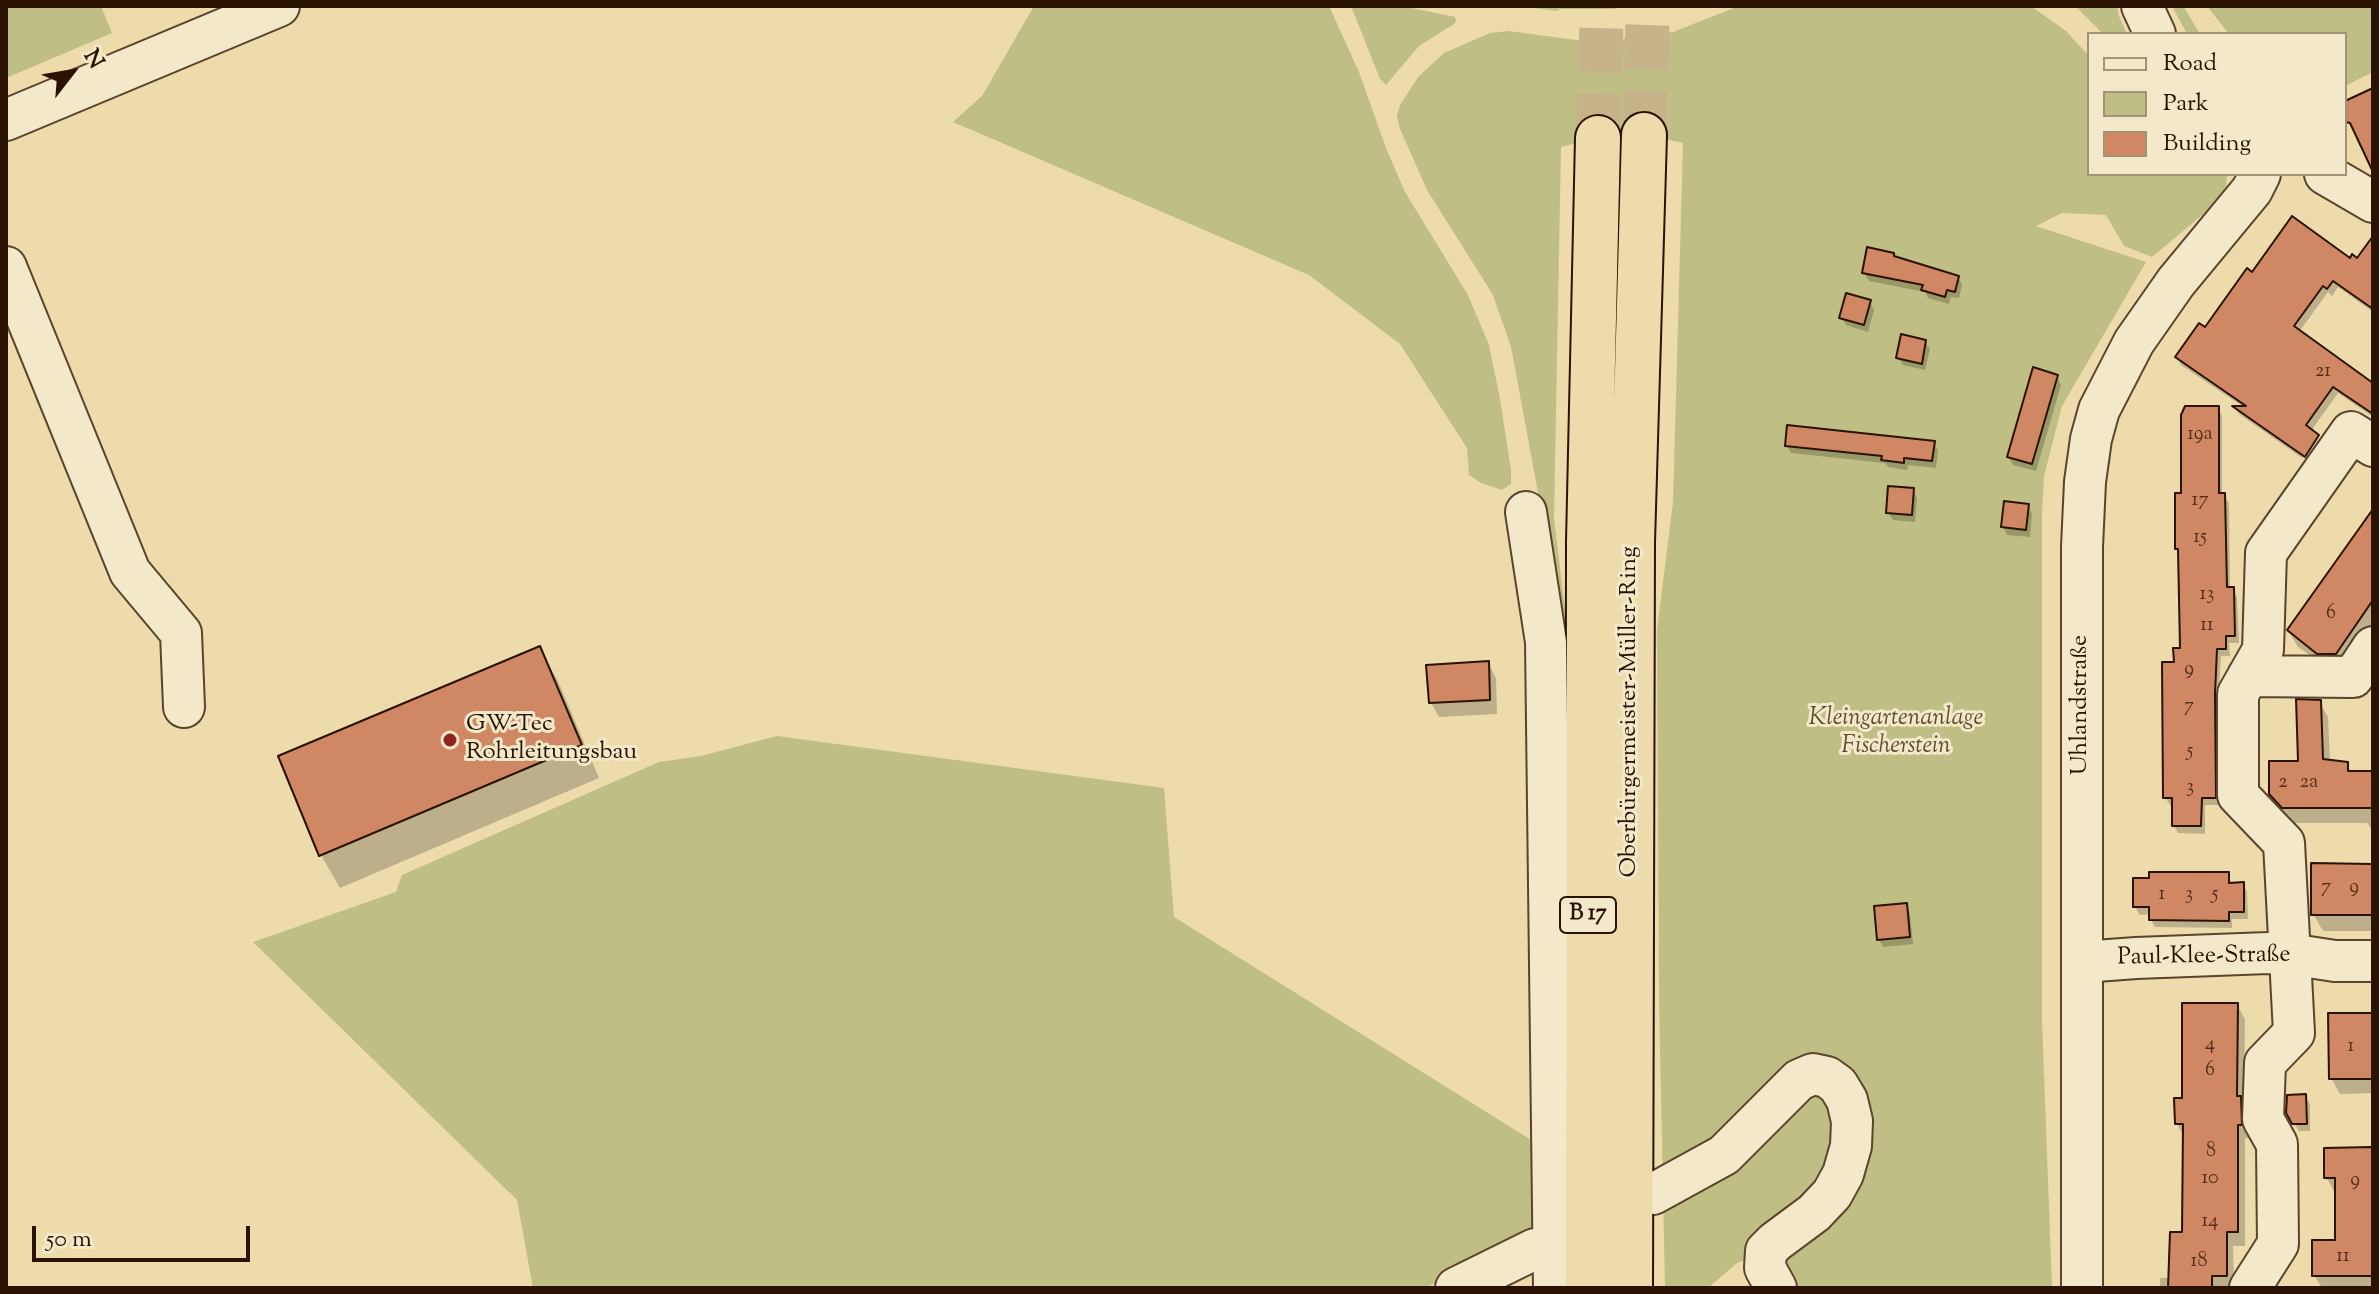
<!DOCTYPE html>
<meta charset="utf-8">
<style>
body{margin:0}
#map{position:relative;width:2379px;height:1294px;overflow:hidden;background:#eddbac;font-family:"Sorts Mill Goudy",serif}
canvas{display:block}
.frame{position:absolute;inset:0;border:8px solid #291200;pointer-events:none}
.legend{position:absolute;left:2087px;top:32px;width:260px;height:144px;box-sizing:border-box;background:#f3e8c9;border:2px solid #a29279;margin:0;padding:10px 14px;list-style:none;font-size:24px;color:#291200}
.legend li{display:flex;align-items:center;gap:16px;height:40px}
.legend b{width:40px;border:2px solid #a29279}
.north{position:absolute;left:32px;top:32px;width:80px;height:80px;-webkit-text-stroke:6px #f3e8c9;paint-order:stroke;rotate:59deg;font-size:22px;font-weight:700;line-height:32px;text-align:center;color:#291200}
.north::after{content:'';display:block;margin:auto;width:28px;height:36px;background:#291200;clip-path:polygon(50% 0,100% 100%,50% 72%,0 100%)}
.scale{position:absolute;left:32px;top:1226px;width:218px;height:36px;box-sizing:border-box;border:4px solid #291200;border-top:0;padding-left:10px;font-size:24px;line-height:28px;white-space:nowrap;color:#291200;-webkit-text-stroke:6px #f3e8c9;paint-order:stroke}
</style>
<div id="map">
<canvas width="2379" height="1294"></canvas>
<div class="frame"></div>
<ul class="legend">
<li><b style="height:10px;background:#f3e8c9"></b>Road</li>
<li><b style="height:22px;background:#bfbe84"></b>Park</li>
<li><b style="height:22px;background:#d08764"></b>Building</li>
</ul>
<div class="north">N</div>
<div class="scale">50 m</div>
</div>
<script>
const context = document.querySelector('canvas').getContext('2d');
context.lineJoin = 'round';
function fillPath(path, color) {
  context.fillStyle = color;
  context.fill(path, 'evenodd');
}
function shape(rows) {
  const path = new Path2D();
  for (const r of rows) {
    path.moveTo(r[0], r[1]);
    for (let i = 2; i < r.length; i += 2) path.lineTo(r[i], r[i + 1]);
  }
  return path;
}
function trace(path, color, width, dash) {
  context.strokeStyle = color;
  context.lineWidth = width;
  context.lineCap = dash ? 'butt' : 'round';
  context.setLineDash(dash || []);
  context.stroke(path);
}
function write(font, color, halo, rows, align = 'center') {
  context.font = font + ' "Sorts Mill Goudy",serif';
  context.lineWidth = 6;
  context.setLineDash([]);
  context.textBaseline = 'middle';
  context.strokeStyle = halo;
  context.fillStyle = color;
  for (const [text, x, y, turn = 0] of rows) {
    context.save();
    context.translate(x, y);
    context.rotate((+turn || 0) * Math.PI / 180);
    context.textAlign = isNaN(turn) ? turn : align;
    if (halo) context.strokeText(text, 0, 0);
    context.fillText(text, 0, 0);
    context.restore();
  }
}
fillPath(shape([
 [6,6,101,6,112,33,6,78],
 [1034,6,1329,6,1359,72,1386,148,1405,192,1468,295,1489,345,1500,399,1511,470,1511,484,1502,490,1481,483,1469,475,1467,448,1400,344,1309,275,953,122,982,96],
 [1351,6,1402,6,1455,17,1456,21,1454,24,1419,46,1386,85,1380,79],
 [1518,6,1632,6,1612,9,1559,9,1558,11],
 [1739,6,2031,6,2066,31,2089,56,2089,174,2227,175,2225,196,2152,257,2124,246,2106,215,2062,213,2036,226,2146,262,2062,406,2044,476,2042,515,2042,1020,2052,1288,1776,1288,1765,1252,1737,1263,1708,1288,1665,1288,1659,1000,1657,630,1673,502,1683,143,1650,136,1621,135,1594,138,1561,147,1554,518,1566,617,1568,683,1568,821,1539,498,1511,347,1493,295,1427,190,1400,129,1397,116,1400,105,1419,76,1444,53,1490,33,1508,31,1584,41,1622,39,1673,32],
 [2075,6,2117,6,2119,16,2127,34,2103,34],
 [2172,6,2183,6,2200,34,2187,34],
 [2207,6,2373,6,2373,72,2345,86,2345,34,2229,34],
 [777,736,1164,788,1174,917,1544,1148,1545,1239,1423,1288,533,1288,517,1200,253,942,396,892,402,875,659,762,701,756]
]), '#bfbe84');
fillPath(shape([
 [1893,254,1896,259,1958,277,1962,285,1959,298,1951,297,1949,304,1928,298,1925,292,1869,281,1864,273],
 [2350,260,2373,261,2373,312,2338,287,2332,296,2328,292,2299,332,2373,386,2373,417,2338,393,2311,431,2316,437,2302,458,2239,414,2235,408,2245,408,2181,365,2177,357,2205,330,2252,275],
 [1870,302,1874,310,1868,332,1846,325,1842,318],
 [1925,342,1930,349,1925,370,1903,365,1898,358],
 [2057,377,2061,385,2036,471,2013,465,2009,457],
 [2218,408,2222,416,2222,495,2229,503,2230,589,2233,589,2237,597,2239,643,2229,643,2230,656,2221,656,2218,703,2219,805,2205,805,2205,834,2178,833,2174,826,2174,805,2170,805,2165,797,2176,664,2182,650,2183,495],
 [2319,439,2322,444,2309,463,2305,460],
 [1933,443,1938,450,1936,468,1908,465,1907,470,1888,467,1885,463,1791,453,1787,446],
 [1913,490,1917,498,1915,522,1893,520,1888,512],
 [2028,506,2032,514,2030,537,2007,535,2003,527],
 [2373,512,2373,629,2345,668,2328,668,2298,647,2289,632],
 [539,648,558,681,599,778,340,888,321,855],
 [1488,663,1496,678,1497,714,1439,717,1431,703],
 [2319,702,2328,717,2330,762,2347,764,2352,773,2373,773,2373,831,2367,823,2293,823,2281,810,2271,794,2300,763],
 [2373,866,2373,931,2323,931,2313,914],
 [2228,874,2232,885,2243,884,2247,892,2248,919,2232,919,2232,928,2155,927,2151,920,2151,914,2140,915,2135,907],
 [1906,905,1910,913,1913,944,1883,947,1879,939],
 [2237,1005,2245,1019,2244,1106,2248,1112,2248,1138,2245,1138,2245,1246,2233,1246,2234,1288,2160,1288,2160,1278,2171,1278,2184,1234,2185,1138,2177,1124,2184,1100],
 [2373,1015,2373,1093,2340,1094,2331,1078],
 [2305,1096,2310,1104,2310,1131,2299,1131,2288,1113],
 [2373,1149,2373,1288,2322,1288,2314,1275,2337,1242,2337,1191,2334,1191,2326,1177,2326,1150]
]), '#0003');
const building = shape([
 [2373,88,2373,172,2350,123,2345,122,2345,101,2373,88],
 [2292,216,2350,258,2352,254,2357,258,2373,236,2373,309,2333,281,2327,289,2323,286,2294,326,2373,383,2373,414,2333,387,2306,425,2319,435,2305,457,2232,406,2246,406,2175,357,2199,323,2205,327,2247,268,2252,272,2292,216],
 [1867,247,1894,253,1894,256,1959,276,1955,292,1947,290,1945,297,1921,290,1923,285,1862,273,1867,247],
 [1846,293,1871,300,1864,325,1839,318,1846,293],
 [1901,334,1926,340,1922,364,1896,358,1901,334],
 [2033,367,2058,375,2032,464,2007,457,2033,367],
 [2185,406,2219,406,2219,493,2225,493,2227,587,2234,587,2235,636,2226,636,2226,649,2217,649,2215,694,2216,798,2202,798,2201,826,2172,826,2172,798,2163,798,2162,662,2174,662,2173,648,2180,648,2178,549,2175,549,2175,493,2181,493,2181,415,2185,406],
 [1787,425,1935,441,1932,461,1904,458,1904,463,1881,460,1882,456,1785,446,1787,425],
 [1888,486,1914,488,1912,515,1886,513,1888,486],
 [2004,501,2029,504,2026,530,2001,527,2004,501],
 [2373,509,2373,600,2336,654,2317,654,2287,630,2373,509],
 [540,646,582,745,319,856,278,756,540,646],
 [1489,661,1490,700,1429,703,1426,665,1489,661],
 [2296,699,2321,700,2323,759,2348,762,2348,771,2373,771,2373,808,2282,808,2269,794,2269,761,2298,761,2296,699],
 [2311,863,2373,864,2373,915,2311,915,2311,863],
 [2149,872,2229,872,2229,883,2244,882,2244,912,2229,912,2229,921,2149,920,2149,907,2133,907,2133,878,2149,878,2149,872],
 [1907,903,1910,937,1877,940,1874,906,1907,903],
 [2182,1003,2238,1003,2237,1096,2241,1096,2242,1125,2238,1125,2238,1232,2227,1232,2227,1276,2212,1276,2212,1288,2168,1288,2170,1232,2182,1232,2183,1124,2175,1124,2174,1098,2182,1098,2182,1003],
 [2328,1013,2373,1013,2373,1079,2329,1079,2328,1013],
 [2306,1094,2307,1124,2292,1124,2286,1113,2287,1095,2306,1094],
 [2372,1147,2373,1276,2312,1276,2312,1240,2335,1240,2335,1178,2324,1178,2324,1148,2372,1147]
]);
fillPath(building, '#d08764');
trace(building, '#291200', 2);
trace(shape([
 [1644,135,1648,6],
 [1598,138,1602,6]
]), '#c6b38a', 44, [44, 22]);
const minor = shape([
 [2142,6,2155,34],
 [6,120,279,6],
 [2325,174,2373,202],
 [6,267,130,572,181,633,184,707],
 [1526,512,1546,642,1554,1288],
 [2248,676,2353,677,2373,647],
 [2082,962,2136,958,2268,953,2289,954,2335,961,2373,961],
 [1653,1194,1724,1155,1799,1080,1813,1074,1827,1077,1838,1085,1847,1100,1852,1121,1851,1146,1843,1174,1832,1194,1814,1213,1775,1242,1766,1251,1765,1268,1776,1288],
 [1456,1288,1535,1249],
 [2082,1288,2082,547,2085,482,2091,439,2099,410,2134,342,2176,282,2252,190,2260,174],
 [2250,1288,2278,1244,2277,1144,2263,1119,2265,1063,2294,1033,2284,843,2238,795,2238,694,2263,650,2266,553,2351,432,2373,446]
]);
const highway = shape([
 [1588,1288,1589,542,1598,138],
 [1630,1288,1632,542,1644,135]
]);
trace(minor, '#5a442b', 44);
trace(highway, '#291200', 48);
trace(minor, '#f3e8c9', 40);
trace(highway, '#eddbac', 44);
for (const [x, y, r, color] of [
 [450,740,8,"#8f2418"]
]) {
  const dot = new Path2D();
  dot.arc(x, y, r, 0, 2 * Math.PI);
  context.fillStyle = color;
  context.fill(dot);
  trace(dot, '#f3e8c9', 3);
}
write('20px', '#532f19', null, [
 ["21",2323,373],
 ["19a",2200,436],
 ["17",2200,502],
 ["15",2200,539],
 ["13",2207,596],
 ["6",2331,615],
 ["11",2207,627],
 ["9",2189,671],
 ["7",2189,708],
 ["5",2190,753],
 ["2",2283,784],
 ["2a",2309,784],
 ["3",2190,789],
 ["7",2326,889],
 ["9",2354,889],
 ["1",2162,896],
 ["3",2189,896],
 ["5",2215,896],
 ["4",2210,1046],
 ["1",2351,1048],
 ["6",2210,1072],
 ["8",2211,1153],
 ["10",2210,1180],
 ["9",2355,1182],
 ["14",2210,1223],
 ["11",2343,1258],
 ["18",2199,1263]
]);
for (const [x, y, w] of [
 [1588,915,56]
]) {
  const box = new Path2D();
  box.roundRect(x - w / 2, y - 18, w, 36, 6);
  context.fillStyle = '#f3e8c9';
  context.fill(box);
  trace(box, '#291200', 2);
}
write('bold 22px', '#291200', null, [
 ["B 17",1588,915]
]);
write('24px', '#291200', '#f3e8c9', [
 ["Uhlandstraße",2082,705,-90],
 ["Oberbürgermeister-Müller-Ring",1631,712,-90],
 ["Paul-Klee-Straße",2204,958,-1]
]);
write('italic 24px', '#5e4e2e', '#f3e8c9', [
 ["Kleingartenanlage",1896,720],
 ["Fischerstein",1896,748]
]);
write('24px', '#291200', '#f3e8c9', [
 ["GW-Tec",466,726],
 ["Rohrleitungsbau",466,754]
], 'left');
</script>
